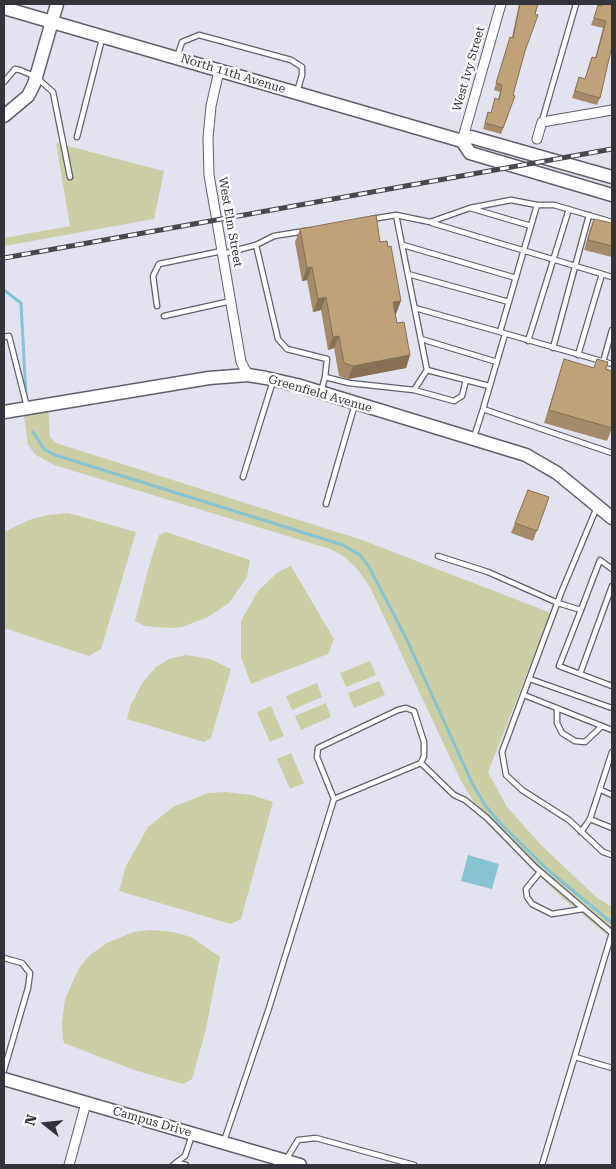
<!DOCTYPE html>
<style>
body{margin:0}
#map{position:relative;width:616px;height:1169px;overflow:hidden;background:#e2e3ef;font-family:"Roboto Serif",serif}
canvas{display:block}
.frame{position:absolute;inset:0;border:5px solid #333439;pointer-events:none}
.north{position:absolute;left:20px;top:1099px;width:50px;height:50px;-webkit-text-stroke:4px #fff;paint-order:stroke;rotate:286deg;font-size:14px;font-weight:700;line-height:20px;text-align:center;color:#333439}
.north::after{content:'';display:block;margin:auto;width:18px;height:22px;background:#333439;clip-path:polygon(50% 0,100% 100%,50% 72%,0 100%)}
</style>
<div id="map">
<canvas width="616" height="1169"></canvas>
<div class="frame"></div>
<div class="north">N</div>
</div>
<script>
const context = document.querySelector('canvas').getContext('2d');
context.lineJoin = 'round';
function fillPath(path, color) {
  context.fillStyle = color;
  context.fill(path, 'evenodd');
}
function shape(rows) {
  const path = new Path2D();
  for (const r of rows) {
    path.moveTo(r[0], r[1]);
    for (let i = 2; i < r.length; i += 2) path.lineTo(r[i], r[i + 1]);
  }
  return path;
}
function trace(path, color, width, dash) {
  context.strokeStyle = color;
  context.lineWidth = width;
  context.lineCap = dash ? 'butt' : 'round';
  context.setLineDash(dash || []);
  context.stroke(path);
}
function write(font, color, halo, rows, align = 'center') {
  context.font = font + ' "Roboto Serif",serif';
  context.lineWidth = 4.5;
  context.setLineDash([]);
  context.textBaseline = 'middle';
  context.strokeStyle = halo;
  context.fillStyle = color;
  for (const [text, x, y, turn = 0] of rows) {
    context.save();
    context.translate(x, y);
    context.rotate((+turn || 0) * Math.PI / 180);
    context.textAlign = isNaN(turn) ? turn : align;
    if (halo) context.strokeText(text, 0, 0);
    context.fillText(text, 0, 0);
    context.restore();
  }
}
fillPath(shape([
 [56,143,164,171,154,219,4,246,4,238,70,226],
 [48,404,50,437,56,443,362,540,551,613,488,772,507,807,541,845,596,897,612,907,612,939,559,895,485,821,461,781,371,589,358,570,345,557,330,549,54,465,36,455,28,445,23,409],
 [68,513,136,532,101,649,89,656,4,628,4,532,29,520,48,515],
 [166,532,250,560,247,577,229,603,208,617,182,627,169,628,145,626,135,621,149,566,159,535],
 [291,566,334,639,328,654,251,684,241,657,241,621,258,591,278,572],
 [186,655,210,659,231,669,211,738,204,742,127,719,130,706,143,682,156,667,169,659],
 [370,661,376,675,346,687,340,673],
 [379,681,385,695,354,708,348,693],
 [317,683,322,697,292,710,286,696],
 [326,703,331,717,301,730,295,716],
 [271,706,284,736,270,742,257,712],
 [291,753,304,783,290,789,277,759],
 [225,792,252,795,273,802,241,919,231,924,119,891,126,866,148,827,173,807,208,793],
 [151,930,173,932,191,937,220,957,206,1029,192,1079,183,1084,134,1070,64,1043,63,1039,62,1024,65,999,79,968,90,955,107,943,133,932]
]), '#cccea5');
fillPath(shape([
 [468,855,499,864,492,889,461,881]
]), '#87c3d1');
trace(shape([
 [4,290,21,303,26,396],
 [33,432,44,449,55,455,343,545,360,555,369,567,406,638,473,785,485,805,500,823,548,870,612,923]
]), '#87c3d1', 3);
const lane = shape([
 [177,57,182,42,199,35,291,60,302,67,302,75,297,92],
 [4,82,15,69,20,70,36,77,53,92,70,177],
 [542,121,576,4],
 [77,137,102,39],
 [537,205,500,332,612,364],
 [470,208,531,226],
 [396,215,427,370],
 [372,219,396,215,430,222,470,208,511,200,537,205,554,205,612,222],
 [432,223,612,277],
 [256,245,274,236,305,231],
 [403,245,516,278],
 [223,254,256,245,278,339,287,349,327,359,325,377],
 [408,274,509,302],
 [157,306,153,276,159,264,222,251],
 [415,308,500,332],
 [164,316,231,301],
 [4,337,9,336,27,407],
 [421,339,497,362],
 [528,341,569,209],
 [553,348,589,215],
 [578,355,602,274],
 [603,362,612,330],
 [414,390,454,401,462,396,466,380],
 [321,392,325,377,349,383,414,390,427,370,489,386],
 [483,409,505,334],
 [474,437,483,409,612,453],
 [243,477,273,381],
 [326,504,355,404],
 [597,507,561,593,502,752,506,775,522,790,569,820,603,852,612,855],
 [438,556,488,572,558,603,581,610,559,666,612,686],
 [581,610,600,560,612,569],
 [580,674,612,586],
 [530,679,612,708],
 [524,695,612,730],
 [557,708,557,723,562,733,575,741,585,742,602,726],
 [421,763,454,795,465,800,487,818,536,868,612,933],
 [601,790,612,795],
 [590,819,612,828],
 [581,832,590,819,612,752],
 [540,872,526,889,527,897,532,904,552,914,583,909],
 [4,958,22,963,30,973,28,988,4,1070],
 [575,1057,612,1068],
 [224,1141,269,1008,334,799,317,757,318,748,398,710,406,708,414,711,424,742,424,756,421,763,334,799],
 [286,1160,298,1140,316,1138,414,1165],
 [177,1163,186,1165],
 [173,1165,185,1156,192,1135],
 [542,1165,612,933]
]);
const street = shape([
 [219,71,211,106,208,138,209,175,241,362,248,375],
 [537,139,542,122,612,110],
 [462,141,501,4],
 [69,1165,86,1103]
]);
const secondary = shape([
 [4,8,462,141,471,137,612,177],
 [4,116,28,96,34,84,57,4],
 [462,141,470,153,612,195],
 [4,412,209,378,248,375,266,378,297,385,526,455,557,473,612,518],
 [4,1079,300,1165]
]);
trace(lane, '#5f606a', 7);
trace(street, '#5f606a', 11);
trace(secondary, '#5f606a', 15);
trace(lane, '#fff', 4.5);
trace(street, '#fff', 9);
trace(secondary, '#fff', 12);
const rail = shape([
 [4,258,612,149]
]);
trace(rail, '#48494f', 5);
trace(rail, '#fff', 3, [9]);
fillPath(shape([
 [519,4,538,4,513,95,515,96,501,134,483,129,488,112,491,113,495,98,498,99,500,92,494,90,508,44,510,37,512,37],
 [602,4,612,4,600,98,597,105,572,98,579,77,585,79,592,57,595,58,603,28,591,25,598,5,601,6],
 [594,219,612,223,612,257,584,250,590,229],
 [300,229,380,242,396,314,395,314,397,323,410,355,406,368,348,379,339,376,334,348,328,350,321,310,313,312,307,280,302,281,295,242],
 [564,359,594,368,597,359,606,369,612,428,607,441,544,423],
 [528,490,549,497,533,541,511,533]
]), '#a58b69');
fillPath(shape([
 [312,267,307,280,302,281,307,268],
 [326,297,321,310,313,312,318,299],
 [401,301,396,314,389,315,393,302],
 [339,336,334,348,328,350,333,337],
 [410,355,406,368,348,379,353,366]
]), '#867155');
const building = shape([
 [520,4,538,4,535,14,538,15,525,51,513,95,515,96,503,128,485,123,488,112,491,113,495,98,499,100,502,85,496,83,510,37,513,38,520,4],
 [603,4,612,4,612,46,600,98,575,91,579,77,585,79,592,57,596,58,606,21,594,18,598,5,602,6,603,4],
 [376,215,380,242,387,241,388,247,391,246,401,301,393,302,397,323,404,322,410,355,353,366,344,363,339,336,333,337,326,297,318,299,312,267,307,268,300,229,376,215],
 [594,219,612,223,612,246,588,240,594,219],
 [564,359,594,368,597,359,608,362,606,369,612,371,612,428,549,410,564,359],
 [528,490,549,497,537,531,515,523,528,490]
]);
fillPath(building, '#c0a27a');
trace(building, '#867155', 1);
write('12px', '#333439', '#fff', [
 ["West Ivy Street",469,69,-74],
 ["North 11th Avenue",233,74,17],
 ["West Elm Street",230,222,80],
 ["Greenfield Avenue",320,394,16],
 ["Campus Drive",152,1122,16]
]);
</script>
